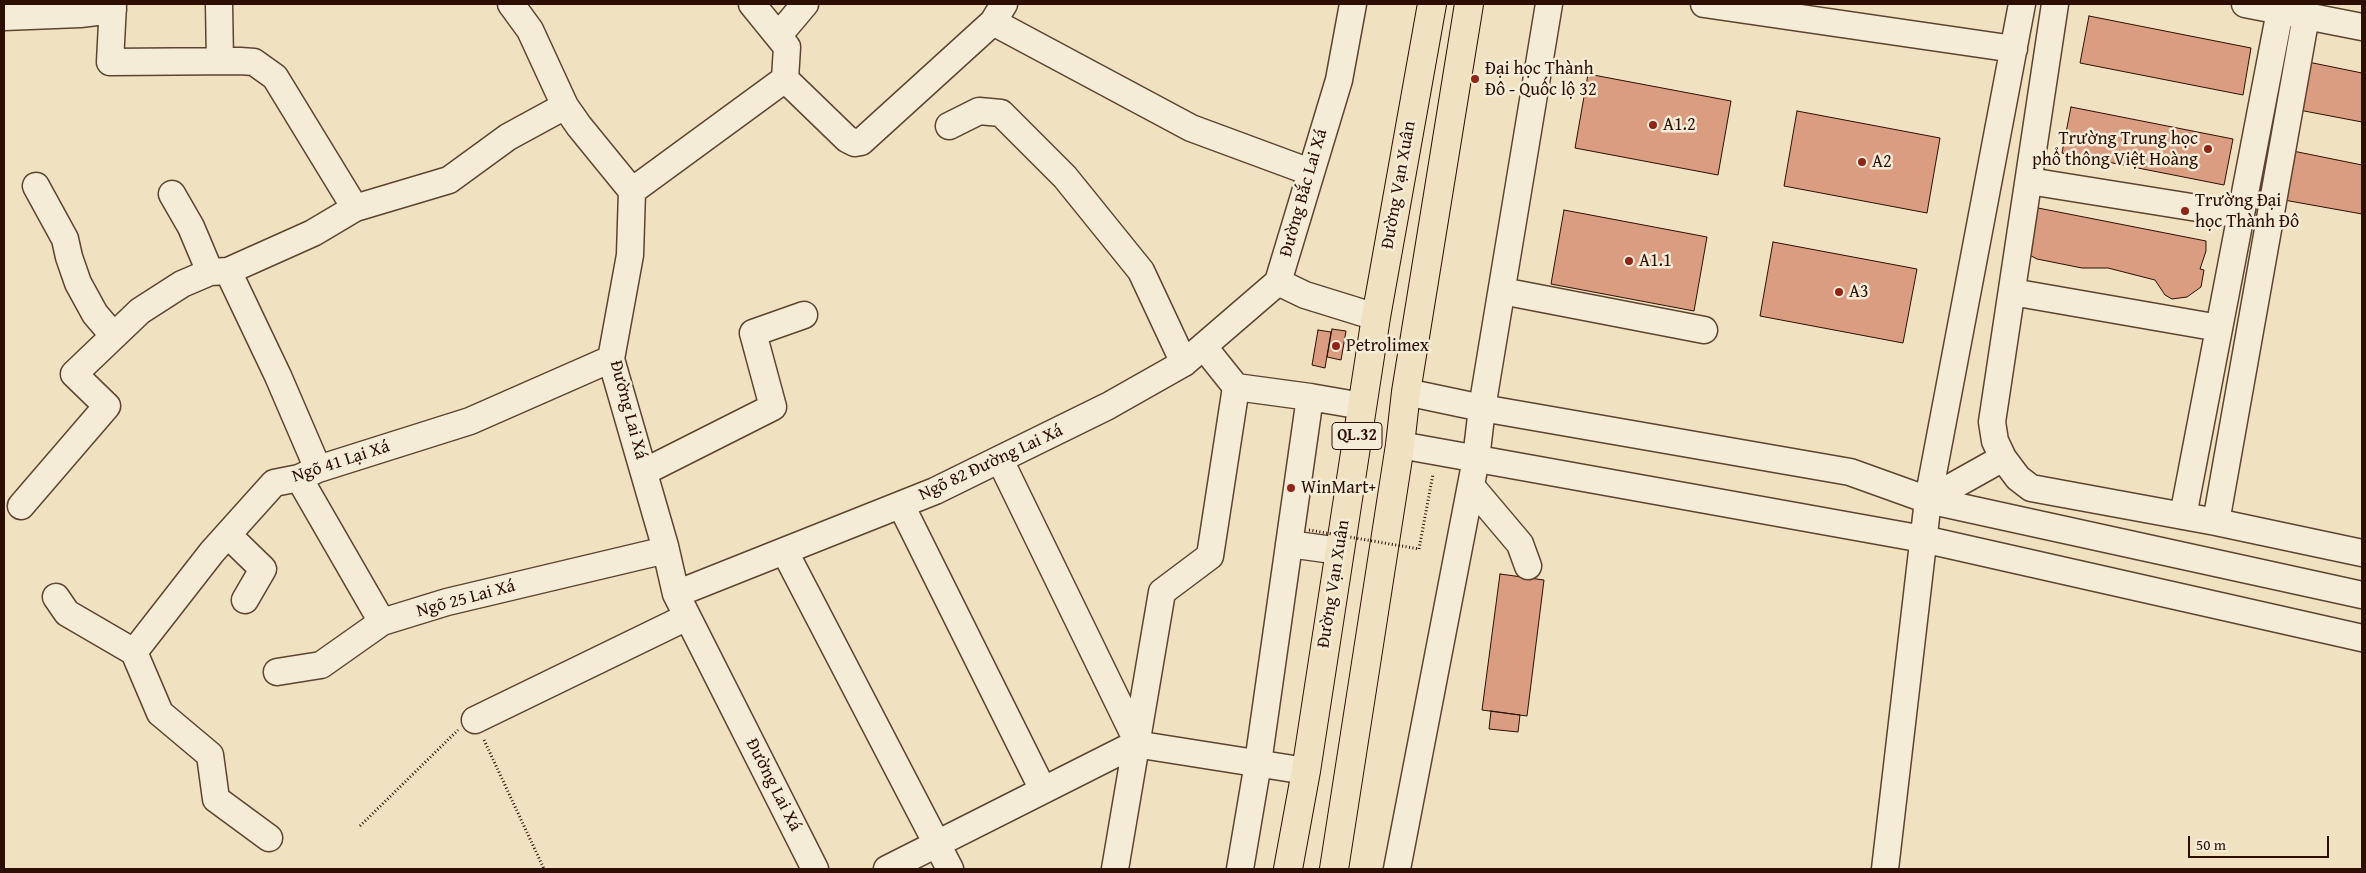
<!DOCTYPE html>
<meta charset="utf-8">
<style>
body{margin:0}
#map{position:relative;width:2366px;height:873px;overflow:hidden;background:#f0e1c1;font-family:"Gentium Book Plus",serif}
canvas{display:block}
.frame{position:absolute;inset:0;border:5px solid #2c0f00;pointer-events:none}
.scale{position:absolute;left:2188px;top:836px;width:141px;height:22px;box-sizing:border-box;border:2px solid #2c0f00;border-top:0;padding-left:6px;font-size:15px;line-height:18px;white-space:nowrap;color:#2c0f00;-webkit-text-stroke:4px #f5ecd7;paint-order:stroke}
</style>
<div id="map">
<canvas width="2366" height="873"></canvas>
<div class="frame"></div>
<div class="scale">50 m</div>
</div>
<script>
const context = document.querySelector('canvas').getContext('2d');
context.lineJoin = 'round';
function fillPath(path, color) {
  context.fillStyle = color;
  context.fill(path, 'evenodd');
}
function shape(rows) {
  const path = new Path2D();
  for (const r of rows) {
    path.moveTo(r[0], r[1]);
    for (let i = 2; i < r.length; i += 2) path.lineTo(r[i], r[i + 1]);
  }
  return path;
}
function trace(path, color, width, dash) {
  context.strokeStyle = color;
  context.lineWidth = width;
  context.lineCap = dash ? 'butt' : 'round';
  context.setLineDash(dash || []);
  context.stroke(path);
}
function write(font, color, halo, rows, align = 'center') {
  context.font = font + ' "Gentium Book Plus",serif';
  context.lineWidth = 5;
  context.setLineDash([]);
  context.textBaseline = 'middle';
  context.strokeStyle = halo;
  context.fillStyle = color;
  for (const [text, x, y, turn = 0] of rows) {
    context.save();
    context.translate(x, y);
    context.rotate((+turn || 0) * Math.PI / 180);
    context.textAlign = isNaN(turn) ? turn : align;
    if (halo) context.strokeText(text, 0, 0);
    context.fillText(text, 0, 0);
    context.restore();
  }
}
const building = shape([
 [2089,16,2251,48,2243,95,2080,63,2089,16],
 [2308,62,2362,73,2362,122,2299,110,2308,62],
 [1588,74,1731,101,1718,175,1575,148,1588,74],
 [2071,107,2233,139,2224,185,2062,153,2071,107],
 [1797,111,1940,138,1927,213,1784,186,1797,111],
 [2293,151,2362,165,2362,214,2284,200,2293,151],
 [2033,207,2206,241,2206,251,2200,269,2204,270,2201,287,2187,297,2172,299,2165,295,2155,280,2108,268,2082,268,2037,259,2022,251,2033,207],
 [1564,210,1707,237,1694,311,1551,284,1564,210],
 [1773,242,1917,269,1903,343,1760,316,1773,242],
 [1332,329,1346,331,1341,360,1327,357,1332,329],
 [1318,330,1331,332,1325,368,1312,365,1318,330],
 [1500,574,1544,580,1527,716,1482,710,1500,574],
 [1491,711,1520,715,1518,732,1489,729,1491,711]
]);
fillPath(building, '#db9d82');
trace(building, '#2c0f00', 1);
const minor = shape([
 [113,4,110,62,240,61,254,62,275,77,355,208],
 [219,4,220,61],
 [511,4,530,30,565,106,579,126,632,191],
 [752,4,787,47,785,79,632,191,630,255,611,359,665,546,676,594,815,869],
 [1704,4,2014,49],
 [2055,4,1992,422,1995,441,2003,458,2018,478,2031,488,2216,522,2362,553],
 [2245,4,2362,27],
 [4,17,80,14,113,10],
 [993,22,1191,128,1310,172],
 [778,36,805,4],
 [785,79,847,139,855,143,861,142,993,22,1004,4],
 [949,126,979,111,1001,113,1065,177,1141,271,1184,363],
 [2029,181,2241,215],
 [36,186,65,239,69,257,78,283,95,314,113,335],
 [172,194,191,227,210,272],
 [228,271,278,376,318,469],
 [1278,282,1339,80,1353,4],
 [1278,282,1305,295,1376,317],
 [1502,291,1704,330],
 [2012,292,2219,328],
 [1236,387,1310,397,1258,763,1240,869],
 [1406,392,1482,408,1850,472,1928,500,2362,595],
 [1310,397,1362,406],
 [1400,445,1923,539,2362,638],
 [1000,460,1137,741],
 [644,472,773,407,753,333,804,315],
 [299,478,382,622],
 [1471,486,1520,544,1528,566],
 [1928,500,2003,458],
 [901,505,1043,790],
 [21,506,107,406,74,374,140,311,182,284,210,272,228,271,313,233,355,208,449,180,508,137,565,106],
 [2183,516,2280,11],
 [2216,522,2306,16],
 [228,535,263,569,245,600],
 [1289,544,1340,551],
 [785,552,950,869],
 [676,594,935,491,1108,406,1184,363,1278,282],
 [56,597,67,613,134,652,160,713,210,755,216,799,269,838],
 [134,652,212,552,274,483,299,478,318,469,470,421,611,359],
 [277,672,321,665,382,622,447,602,666,550],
 [475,720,687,617],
 [887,869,1135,744,1306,771],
 [1115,869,1162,592,1210,556,1236,387,1204,347],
 [1397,869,1476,459,1482,408,1549,4],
 [1885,869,1928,500,2022,4]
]);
const highway = shape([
 [1288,869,1306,771,1376,317,1432,4],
 [1334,869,1400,445,1406,392,1469,4]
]);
trace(minor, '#5d4430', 29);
trace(highway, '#2c0f00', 30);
trace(shape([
 [1419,549,1433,474],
 [484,740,544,869],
 [360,826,458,730]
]), '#2c0f00', 3, [1, 2.5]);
trace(minor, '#f5ecd7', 26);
trace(highway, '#f0e1c1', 28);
trace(shape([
 [1309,530,1419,549]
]), '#2c0f00', 3, [1, 2.5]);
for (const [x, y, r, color] of [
 [1475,79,5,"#8f2418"],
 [1653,125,5,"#8f2418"],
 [2208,149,5,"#8f2418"],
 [1862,162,5,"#8f2418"],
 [2185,211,5,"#8f2418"],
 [1629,261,5,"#8f2418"],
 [1839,292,5,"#8f2418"],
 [1336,346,5,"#8f2418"],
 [1291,488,5,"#8f2418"]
]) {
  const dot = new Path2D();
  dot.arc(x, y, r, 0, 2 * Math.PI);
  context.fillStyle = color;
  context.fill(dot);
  trace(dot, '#f5ecd7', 2);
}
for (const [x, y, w] of [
 [1357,436,50]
]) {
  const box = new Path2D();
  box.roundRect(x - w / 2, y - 13.5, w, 27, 4);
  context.fillStyle = '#f5ecd7';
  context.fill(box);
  trace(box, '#2c0f00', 1);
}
write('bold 16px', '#2c0f00', null, [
 ["QL.32",1357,436]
]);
write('18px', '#2c0f00', '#f5ecd7', [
 ["Đại học Thành",1485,69],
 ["Đô - Quốc lộ 32",1485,90],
 ["A1.2",1663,125],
 ["Trường Trung học",2198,139,"right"],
 ["phổ thông Việt Hoàng",2198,160,"right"],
 ["A2",1872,162],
 ["Trường Đại",2195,201],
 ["học Thành Đô",2195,222],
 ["A1.1",1639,261],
 ["A3",1849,292],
 ["Petrolimex",1346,346],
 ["WinMart+",1301,488]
], 'left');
write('18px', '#2c0f00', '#f5ecd7', [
 ["Đường Vạn Xuân",1399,185,-80],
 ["Đường Bắc Lai Xá",1304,193,-74],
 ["Đường Lai Xá",628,410,75],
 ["Ngõ 41 Lại Xá",341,462,-18],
 ["Ngõ 82 Đường Lai Xá",991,463,-25],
 ["Đường Vạn Xuân",1334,584,-81],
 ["Ngõ 25 Lai Xá",466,599,-15],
 ["Đường Lai Xá",773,785,63]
]);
</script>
